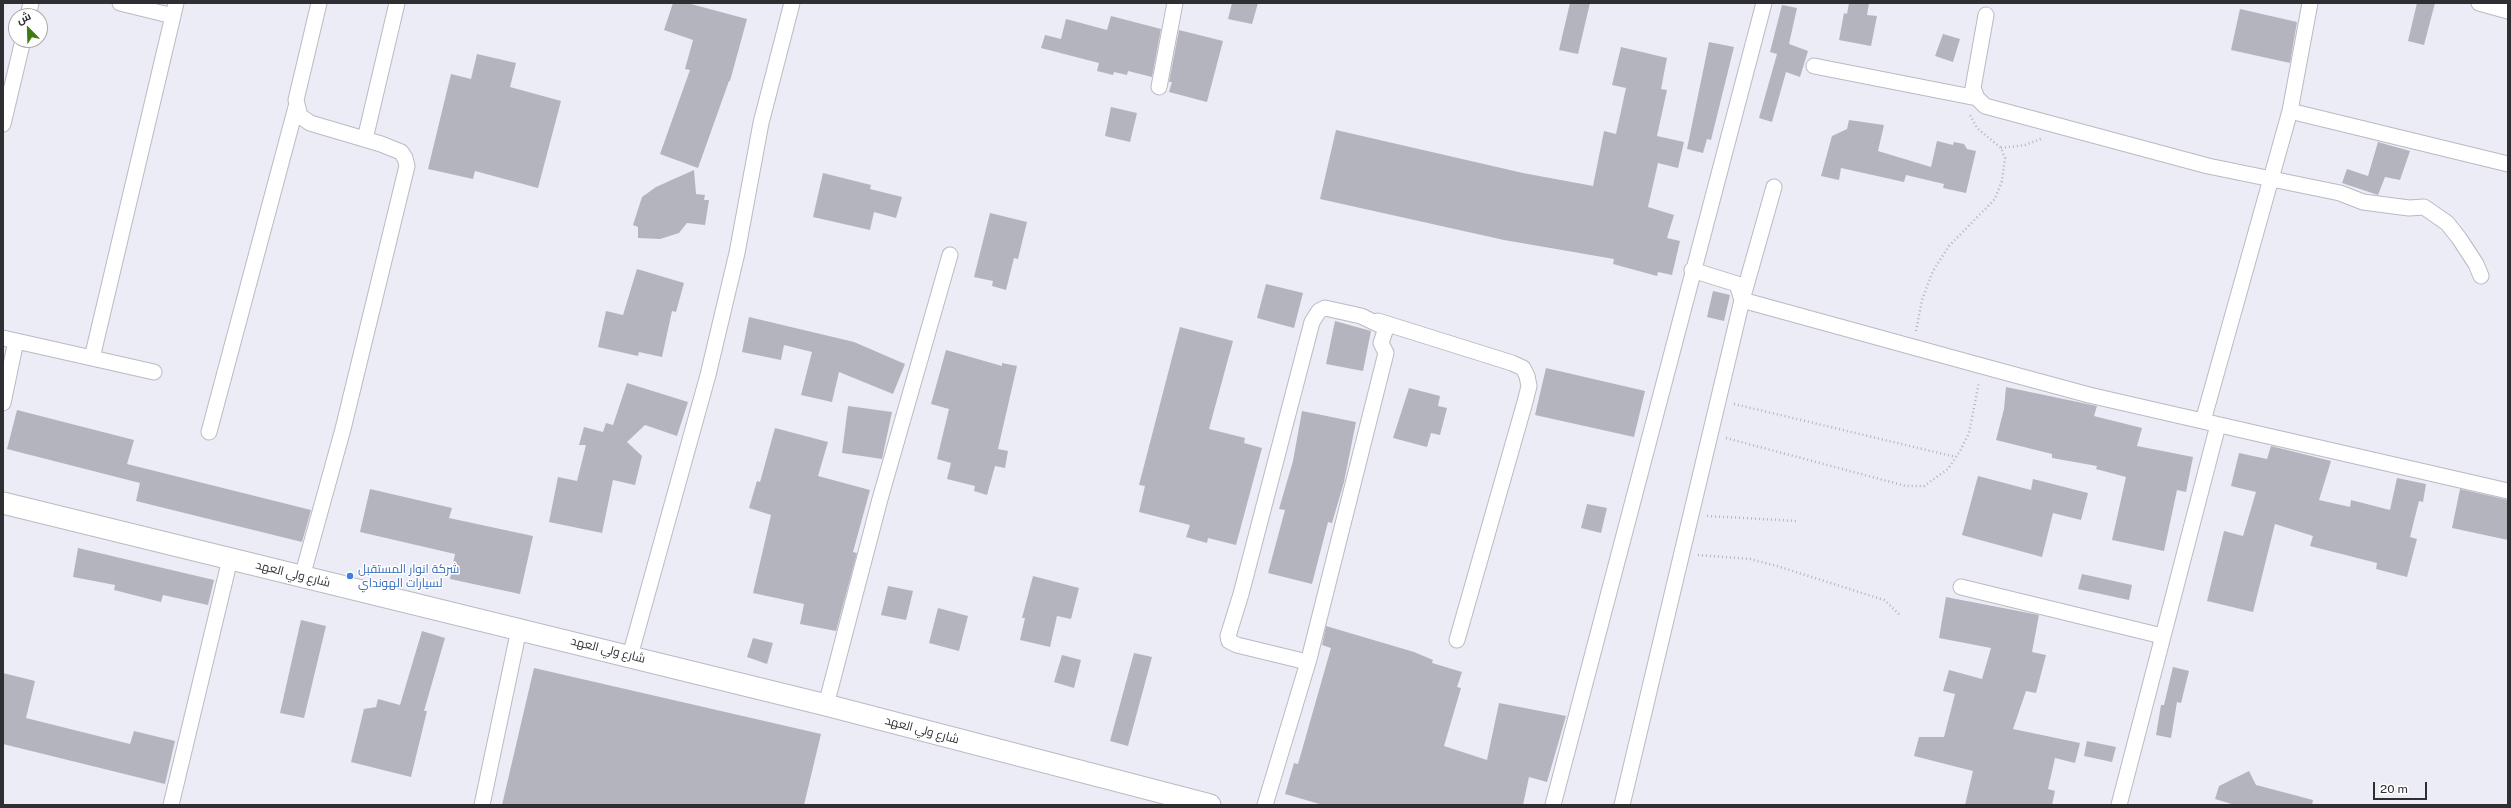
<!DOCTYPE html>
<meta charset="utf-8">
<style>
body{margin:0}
#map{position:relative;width:2511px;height:808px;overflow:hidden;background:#ececf6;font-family:"Public Sans",Cairo,sans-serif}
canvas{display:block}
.frame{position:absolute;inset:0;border:4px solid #2f2f33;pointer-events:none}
.north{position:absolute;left:8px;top:8px;width:40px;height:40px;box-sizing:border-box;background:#fff;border:1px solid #acacad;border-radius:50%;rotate:337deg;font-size:11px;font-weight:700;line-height:16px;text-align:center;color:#2f2f33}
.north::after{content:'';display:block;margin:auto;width:14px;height:18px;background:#3f7a13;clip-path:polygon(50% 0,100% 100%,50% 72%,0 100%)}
.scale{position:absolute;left:2373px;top:782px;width:54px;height:18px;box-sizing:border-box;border:2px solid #2f2f33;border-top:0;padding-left:5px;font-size:12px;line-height:14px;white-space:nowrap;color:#2f2f33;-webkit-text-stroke:3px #fff;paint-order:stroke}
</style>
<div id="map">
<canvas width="2511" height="808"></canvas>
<div class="frame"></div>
<div class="north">ش</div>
<div class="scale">20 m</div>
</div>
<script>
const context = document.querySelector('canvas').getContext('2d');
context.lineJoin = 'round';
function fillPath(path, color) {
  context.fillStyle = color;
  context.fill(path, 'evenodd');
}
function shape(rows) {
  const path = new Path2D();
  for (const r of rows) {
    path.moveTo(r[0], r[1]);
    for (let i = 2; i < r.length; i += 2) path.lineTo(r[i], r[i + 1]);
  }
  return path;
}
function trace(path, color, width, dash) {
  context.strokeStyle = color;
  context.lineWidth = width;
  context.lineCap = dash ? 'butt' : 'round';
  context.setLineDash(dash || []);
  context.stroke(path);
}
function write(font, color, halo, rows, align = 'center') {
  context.font = font + ' "Public Sans",Cairo,sans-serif';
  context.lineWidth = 3;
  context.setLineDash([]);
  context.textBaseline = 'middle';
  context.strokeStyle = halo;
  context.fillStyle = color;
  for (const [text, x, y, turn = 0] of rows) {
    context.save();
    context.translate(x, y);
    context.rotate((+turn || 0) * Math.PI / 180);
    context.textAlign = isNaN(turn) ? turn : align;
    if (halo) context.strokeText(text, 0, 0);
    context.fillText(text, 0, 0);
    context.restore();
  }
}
fillPath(shape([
 [673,3,687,3,747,19,730,81,729,81,698,168,660,154,690,70,685,69,693,40,664,30],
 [1232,3,1258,3,1252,24,1228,19],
 [1570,3,1590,3,1578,54,1559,50],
 [1849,3,1869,3,1867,15,1877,16,1871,46,1839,40,1844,13,1847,14],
 [2417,3,2435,3,2424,45,2408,41],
 [1782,5,1797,8,1789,44,1808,51,1800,77,1786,72,1772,122,1759,118,1777,54,1770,52],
 [2240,9,2297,22,2290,63,2231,50],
 [1111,16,1161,29,1152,77,1128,71,1127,75,1114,72,1113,75,1097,71,1099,63,1041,48,1045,35,1061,39,1066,19,1107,30],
 [1179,30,1223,41,1207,102,1169,92,1172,82,1169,82],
 [1943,34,1960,39,1953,62,1935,56],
 [1709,42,1734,47,1711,140,1707,139,1703,153,1687,149],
 [1621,47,1667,58,1661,89,1667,90,1657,136,1684,142,1678,168,1658,163,1648,207,1674,215,1667,238,1680,241,1672,275,1658,272,1657,276,1613,264,1614,259,1504,240,1320,199,1336,130,1523,173,1593,186,1604,131,1616,134,1626,88,1612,85],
 [477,54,516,63,510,87,561,101,538,188,475,171,473,179,428,169,451,74,471,79],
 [1111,107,1137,113,1130,142,1105,136],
 [1849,120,1884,125,1878,151,1931,167,1937,141,1953,145,1954,142,1964,144,1967,149,1976,151,1966,193,1943,188,1944,184,1906,175,1904,182,1841,168,1839,180,1821,176,1832,136,1847,129],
 [2378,142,2410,151,2400,180,2385,177,2378,195,2342,183,2347,169,2368,176],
 [694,170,696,194,705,195,704,200,709,200,705,225,687,223,679,233,660,239,638,238,638,227,633,225,642,197,656,187],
 [823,173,871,185,870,189,902,197,896,218,874,212,870,230,813,217],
 [990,213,1027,222,1018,259,1014,258,1006,290,992,286,993,281,974,277],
 [637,269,684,283,676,312,672,311,662,357,639,352,638,356,598,347,606,311,623,315],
 [1266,284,1303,293,1294,328,1257,318],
 [1713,291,1730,295,1724,321,1707,317],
 [749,317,854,342,905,364,893,394,839,372,832,402,801,395,812,352,784,345,781,360,742,352],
 [1335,321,1371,331,1363,371,1326,364],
 [1180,327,1233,341,1209,429,1245,438,1244,443,1262,448,1236,545,1208,538,1207,543,1186,537,1190,525,1139,512,1145,486,1139,485],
 [946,350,1002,366,1002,363,1017,366,998,449,1008,451,1005,468,995,466,987,495,974,491,975,486,947,479,951,463,937,459,949,409,931,404],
 [1546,368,1645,391,1634,437,1535,415],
 [627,383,688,402,677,436,645,425,627,442,642,456,635,485,613,480,602,533,549,522,558,477,577,481,586,445,579,445,584,427,603,432,606,423,613,425],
 [2006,387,2097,406,2094,416,2142,428,2137,446,2193,457,2186,492,2177,490,2164,551,2112,540,2126,477,2096,469,2097,466,2052,458,2052,454,1996,440,2004,409],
 [1409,388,1440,396,1438,406,1447,408,1440,435,1431,433,1427,447,1393,438],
 [848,406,892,412,882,459,842,453],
 [17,410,134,440,127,464,311,510,302,542,136,501,140,483,7,449],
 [1302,411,1356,422,1344,482,1332,523,1328,522,1312,584,1268,573,1285,510,1279,509,1293,461],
 [775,428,828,442,818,476,870,490,853,552,857,553,836,631,800,624,804,604,753,593,771,515,749,508,757,481,760,482],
 [2271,446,2331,461,2319,500,2350,507,2351,500,2390,510,2397,478,2426,484,2423,502,2419,501,2410,537,2417,539,2407,577,2376,569,2377,563,2310,546,2313,536,2275,524,2253,612,2207,601,2224,531,2243,536,2256,492,2231,486,2239,453,2267,459],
 [1978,476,2031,490,2033,479,2088,493,2081,520,2053,513,2042,557,1962,535],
 [370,489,452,508,449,518,533,536,520,594,450,579,455,554,360,532],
 [2460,489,2508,500,2508,540,2452,528],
 [1587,504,1607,508,1601,533,1581,528],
 [78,548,214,580,208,605,163,595,161,602,114,590,115,585,73,577],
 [2082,574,2132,585,2129,600,2078,589],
 [1033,576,1079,588,1071,619,1057,616,1050,647,1020,640,1025,618,1022,618],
 [888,586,913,591,906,620,881,615],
 [1946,597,2039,615,2032,652,2046,655,2036,693,2026,691,2013,729,2080,743,2075,763,2055,758,2048,789,2055,791,2052,805,1965,805,1973,771,1914,756,1919,737,1944,737,1955,694,1943,691,1949,670,1982,679,1991,648,1939,638],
 [938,608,968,616,959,651,929,643],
 [301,620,326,626,304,718,280,713],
 [1326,626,1414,652,1433,660,1432,663,1462,672,1457,687,1461,688,1444,746,1487,760,1499,703,1566,716,1547,782,1529,777,1523,805,1323,805,1285,794,1294,763,1298,764,1331,648,1322,645],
 [422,631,445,638,424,711,427,711,411,777,351,762,364,709,376,707,378,699,400,705],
 [753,638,773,643,767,664,747,657],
 [1134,653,1152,657,1128,746,1110,741],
 [1062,655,1081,660,1074,688,1054,682],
 [2173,667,2189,671,2181,703,2177,702,2171,738,2156,735,2161,705,2164,705],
 [534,668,821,734,804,805,502,805],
 [3,673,35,681,26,718,130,744,134,731,175,741,165,784,3,744],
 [2087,741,2116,747,2112,762,2084,756],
 [2249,771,2256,785,2313,800,2312,805,2235,805,2215,799,2219,786]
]), '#b3b4bd');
const street = shape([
 [120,3,173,16],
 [2479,3,2508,11],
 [1986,15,1973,88,1977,98,1985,106,2208,166,2340,193,2363,202,2409,208,2424,207,2447,223,2459,238,2476,264,2481,276],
 [28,16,31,3],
 [1814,66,1977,98],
 [1159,87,1175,3],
 [2290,111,2508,164],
 [3,124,23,40],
 [365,139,397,3],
 [1692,270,1737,284,1742,300,1982,366,2089,395,2508,491],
 [1378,321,1512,363,1523,368,1527,376,1529,386,1525,402,1457,640],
 [3,338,154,372],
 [92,358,176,3],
 [3,403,16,341],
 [2203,421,2290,111,2310,3],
 [209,432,296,107],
 [302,577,343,429,407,166,405,158,401,152,381,144,310,123,300,116,296,100,319,3],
 [1961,587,2162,636],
 [630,656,708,375,737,253,761,123,792,3],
 [826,705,880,499,950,255],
 [171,805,230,559],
 [482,805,519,629],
 [1265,805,1309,659,1386,353,1381,343,1386,328,1361,316,1325,308,1319,311,1312,322,1241,594,1228,636,1229,641,1237,645,1307,662],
 [1553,805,1764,3],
 [1622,805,1742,300,1774,187],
 [2119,805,2218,425]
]);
const secondary = shape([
 [3,503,826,705,1210,805]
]);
trace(street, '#b9bac3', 17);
trace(secondary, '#b9bac3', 23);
trace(shape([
 [2001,148,2025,145,2043,138],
 [1916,331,1922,300,1933,271,1949,246,1995,199,2002,181,2005,158,2001,148,1977,128,1970,115],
 [1734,404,1956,457],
 [1726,438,1906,486,1924,486,1948,469,1960,451,1969,433,1979,382],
 [1707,516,1797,521],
 [1698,555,1750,559,1777,566,1884,600,1900,615]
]), '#b3b3bb', 2.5, [1, 3]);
trace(street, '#fff', 15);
trace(secondary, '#fff', 21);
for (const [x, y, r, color] of [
 [350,576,4,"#3f7fe0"]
]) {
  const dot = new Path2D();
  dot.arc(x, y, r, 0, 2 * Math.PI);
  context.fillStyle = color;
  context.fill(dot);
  trace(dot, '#fff', 1.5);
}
write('12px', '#366cbe', '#fff', [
 ["شركة انوار المستقبل",358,569],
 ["لسيارات الهونداي",358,583]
], 'left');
write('12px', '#2f2f33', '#fff', [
 ["شارع ولي العهد",293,574,14],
 ["شارع ولي العهد",608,650,14],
 ["شارع ولي العهد",922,730,15]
]);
</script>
